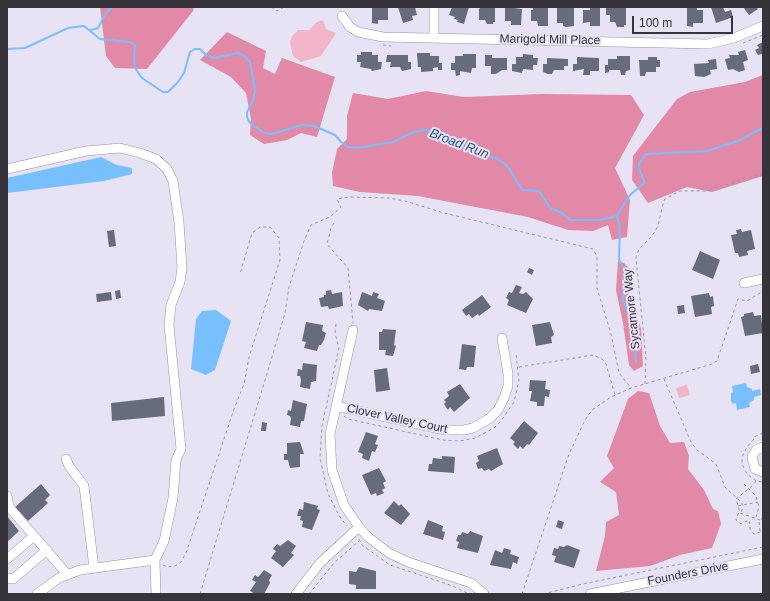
<!DOCTYPE html>
<style>
body{margin:0}
#map{position:relative;width:770px;height:601px;overflow:hidden;background:#e8e2f5;font-family:Helvetica,sans-serif}
canvas{display:block}
.frame{position:absolute;inset:0;border:8px solid #36333b;pointer-events:none}
.scale{position:absolute;left:632px;top:16px;width:101px;height:18px;box-sizing:border-box;border:2px solid #36333b;border-top:0;padding-left:5px;font-size:12px;line-height:14px;white-space:nowrap;color:#36333b;-webkit-text-stroke:3px #e8e2f5;paint-order:stroke}
</style>
<div id="map">
<canvas width="770" height="601"></canvas>
<div class="frame"></div>
<div class="scale">100 m</div>
</div>
<script>
const context = document.querySelector('canvas').getContext('2d');
context.lineJoin = 'round';
function fillPath(path, color) {
  context.fillStyle = color;
  context.fill(path, 'evenodd');
}
function shape(rows) {
  const path = new Path2D();
  for (const r of rows) {
    path.moveTo(r[0], r[1]);
    for (let i = 2; i < r.length; i += 2) path.lineTo(r[i], r[i + 1]);
  }
  return path;
}
function trace(path, color, width, dash) {
  context.strokeStyle = color;
  context.lineWidth = width;
  context.lineCap = dash ? 'butt' : 'round';
  context.setLineDash(dash || []);
  context.stroke(path);
}
function write(font, color, halo, rows, align = 'center') {
  context.font = font + ' Helvetica,sans-serif';
  context.lineWidth = 4;
  context.setLineDash([]);
  context.textBaseline = 'middle';
  context.strokeStyle = halo;
  context.fillStyle = color;
  for (const [text, x, y, turn = 0] of rows) {
    context.save();
    context.translate(x, y);
    context.rotate((+turn || 0) * Math.PI / 180);
    context.textAlign = isNaN(turn) ? turn : align;
    if (halo) context.strokeText(text, 0, 0);
    context.fillText(text, 0, 0);
    context.restore();
  }
}
fillPath(shape([
 [323,20,326,29,336,33,321,56,301,62,293,56,290,43,292,36,298,30,309,30,317,22],
 [687,385,690,395,679,398,676,388]
]), '#f3b6c9');
fillPath(shape([
 [100,7,194,7,193,11,147,69,115,68,106,56],
 [227,32,266,51,263,68,275,74,282,58,335,77,317,137,301,133,287,140,264,144,250,135,251,119,246,93,231,77,200,60],
 [763,75,763,176,712,192,687,187,648,203,632,180,633,156,677,99,690,92,745,82],
 [426,91,464,97,542,94,631,95,644,115,615,168,630,200,627,237,612,240,608,225,593,231,568,230,528,217,418,196,360,192,333,186,332,173,337,149,347,139,347,116,353,93,388,99],
 [618,261,624,263,632,272,634,285,630,291,626,303,636,313,641,329,643,366,634,371,629,365,623,323,616,290],
 [638,391,649,393,660,426,670,443,684,442,689,456,688,469,704,490,713,509,718,511,721,524,712,548,680,555,650,566,596,571,605,536,606,522,619,515,616,492,600,482,614,468,607,456,628,399]
]), '#e289a7');
fillPath(shape([
 [101,157,117,165,132,168,132,174,104,181,7,193,7,178],
 [216,310,231,321,215,370,206,375,191,369,196,319,202,311],
 [746,383,747,387,752,389,752,391,760,389,761,395,754,397,754,400,749,403,750,407,737,410,736,403,733,404,731,401,731,393,733,392,732,386]
]), '#78c0fd');
trace(shape([
 [91,30,98,28,106,13,112,7],
 [7,49,25,48,68,28,84,26,100,39,130,42,135,45,134,64,137,71,142,78,163,92,168,92,178,82,184,73,190,52,195,49,200,49,206,55,214,58,238,53,244,56,250,62,255,91,253,101,247,112,247,117,250,123,264,133,271,134,302,125,314,126,335,135,341,142,348,147,357,148,393,142,411,133,426,130,437,134,459,146,496,158,505,164,510,170,522,190,539,191,550,208,562,213,570,220,600,220,617,216,629,196,645,182,639,169,639,164,646,154,707,151,738,141,763,128],
 [617,216,620,226,619,260,624,268,623,301,635,331,636,362]
]), '#78c0fd', 2);
fillPath(shape([
 [372,7,388,7,388,20,378,20,378,24,372,23],
 [398,7,415,7,417,15,412,16,413,20,403,23],
 [452,7,469,7,464,24,457,22,458,20,454,19,455,17,449,15],
 [481,7,495,7,495,22,493,22,493,24,487,24,485,20,479,20,479,9],
 [505,7,522,9,521,25,511,25,511,21,505,21],
 [533,7,548,7,548,26,538,26,537,21,531,21,531,10,533,10],
 [557,7,574,8,574,26,566,27,563,26,563,23,557,23],
 [590,7,600,7,600,26,590,26,590,22,583,23,583,10,590,10],
 [606,7,626,7,626,25,624,25,624,27,617,27,615,22,610,22,610,15,606,15],
 [687,7,697,7,697,10,703,10,703,23,693,23,693,27,687,26],
 [711,7,723,7,725,12,731,10,733,17,716,23],
 [743,7,756,7,758,9,749,15],
 [763,42,763,56,762,54,758,55,755,50,759,48,757,45],
 [745,50,748,60,743,62,745,70,739,72,733,69,728,70,725,59,730,58,729,55,739,55,738,52],
 [361,52,372,52,372,55,378,55,378,62,382,62,381,69,372,71,371,69,360,67,361,62,357,62,357,55,361,55],
 [417,53,430,53,430,56,439,56,439,63,442,63,442,70,438,70,438,67,433,68,433,71,421,72,421,67,418,67],
 [463,54,476,54,476,68,472,68,471,73,460,71,460,75,456,76,455,70,451,70,451,63,455,63,455,56,463,56],
 [523,54,533,55,533,58,538,58,537,65,533,65,533,70,523,69,522,73,512,71,512,64,516,64,516,57,523,57],
 [387,55,408,55,408,62,411,62,411,69,402,71,400,67,390,67,391,62,386,62],
 [485,55,492,55,492,58,507,58,507,70,502,70,496,74,491,74,491,66,485,66],
 [617,56,630,56,630,70,626,71,625,75,621,75,620,70,609,70,609,72,605,73,605,65,608,65,608,59,617,59],
 [577,57,599,58,599,71,590,71,590,75,583,75,584,69,573,71,573,64,577,64],
 [648,57,657,57,657,60,660,60,660,67,656,67,656,72,646,72,645,76,640,76,639,60,648,60],
 [547,58,568,59,568,66,564,66,564,70,554,70,552,74,548,74,543,72,543,64,547,64],
 [716,59,717,69,710,70,711,74,704,77,695,76,694,64,709,63,708,60],
 [741,229,742,232,751,230,755,249,747,251,748,255,739,257,738,253,735,253,731,235,737,234,736,230],
 [114,230,116,246,109,247,107,231],
 [700,251,720,260,713,279,692,270],
 [529,268,534,270,532,275,527,272],
 [516,285,522,287,519,293,523,294,526,292,533,299,526,313,507,305,509,300,506,298,509,292,512,293],
 [120,290,121,298,116,299,115,291],
 [331,290,332,294,342,292,343,306,329,309,328,306,321,307,319,298,324,297,324,295,326,295,326,291],
 [111,292,112,300,97,302,96,294],
 [362,292,372,296,373,292,379,294,377,298,385,301,382,311,369,309,368,311,358,305],
 [709,293,710,297,713,296,714,306,711,307,712,314,695,317,691,296],
 [482,295,491,307,479,316,478,314,472,318,469,314,466,316,462,310],
 [684,305,685,313,678,314,677,306],
 [753,312,754,316,761,315,763,333,745,336,741,317,744,316,744,314],
 [306,322,323,325,322,331,326,333,324,340,321,345,319,345,317,351,304,348,306,342,302,341],
 [550,322,554,335,551,337,552,343,536,346,532,325],
 [383,329,396,330,394,345,396,346,393,356,385,355,386,350,379,350,379,332,382,332],
 [462,344,476,346,474,367,467,367,466,370,459,369],
 [303,363,317,365,316,381,311,382,310,389,300,387,301,380,300,376,297,376,298,369,302,370],
 [758,364,760,372,751,374,750,366],
 [387,368,390,390,376,392,374,370],
 [530,380,546,381,545,389,550,390,549,397,545,396,544,406,537,406,537,402,530,401,532,391,529,391],
 [460,384,470,398,454,412,450,407,448,410,444,404,446,402,444,400,449,396,447,392],
 [164,397,165,416,112,421,111,403],
 [293,400,307,404,304,421,301,421,300,427,290,425,291,419,290,416,287,415,288,410,291,411],
 [524,421,538,433,529,445,527,444,523,449,520,446,518,449,513,444,515,442,510,438],
 [262,422,267,423,266,431,261,431],
 [366,432,378,436,375,444,378,445,375,452,372,451,369,461,362,458,363,454,358,452],
 [300,442,304,454,300,454,300,467,290,468,288,460,284,460,284,454,287,454,287,443],
 [497,448,503,464,491,471,489,469,484,471,482,468,478,469,476,463,479,461,477,456],
 [442,456,455,457,454,473,428,471,429,464,432,464,433,458,442,459],
 [379,468,386,481,383,483,385,488,382,490,384,493,377,496,376,493,371,495,362,475],
 [41,484,50,495,45,500,48,503,28,521,15,507],
 [394,501,399,506,401,504,410,514,401,525,384,513],
 [304,502,318,506,317,509,320,510,312,530,302,527,303,521,300,520,301,516,297,516,299,509,303,510],
 [7,516,19,531,7,542],
 [428,520,443,526,442,531,445,532,443,540,423,534],
 [558,520,564,522,562,529,556,527],
 [470,531,483,536,478,553,457,548,459,542,456,541,458,535,461,535,462,532,468,534],
 [288,540,296,546,291,553,294,555,283,567,271,558,276,551,273,549,277,544,280,546],
 [567,545,580,550,574,568,554,562,556,556,552,555,554,548,558,549,559,546,564,547],
 [504,548,511,550,510,554,519,557,517,564,513,562,511,569,490,565,495,550,502,553],
 [359,567,376,571,376,589,356,589,356,585,349,584,349,571,356,572],
 [264,570,272,575,269,580,270,583,264,594,255,594,250,591,256,582,252,580,255,575,258,577,260,575]
]), '#676c7d');
const minor = shape([
 [342,16,350,27,358,32,383,37,708,44,734,38,763,26],
 [434,38,434,7],
 [7,169,86,151,120,148,140,153,156,159,167,169,173,181,179,222,182,268,180,282,171,305,169,325,181,449,176,460,173,498,164,541,155,560,156,594],
 [744,283,763,279],
 [353,330,330,434,332,470,344,505,359,527,368,537,389,553,408,562,471,583,484,594],
 [336,406,445,430,464,430,473,428,490,418,498,410,504,398,508,386,508,374,502,338],
 [763,447,756,450,752,457,755,469,763,472],
 [66,459,69,466,84,486,94,568],
 [7,496,9,507,67,574],
 [7,559,34,536],
 [7,578,13,579,47,550],
 [37,594,59,578,80,570,155,560],
 [296,594,320,563,359,527],
 [590,594,763,559]
]);
trace(minor, '#9690a2', 10);
trace(shape([
 [271,7,277,11,284,7],
 [743,43,763,35],
 [383,45,391,46],
 [334,223,331,228,327,244,348,268,353,323],
 [336,324,335,333,339,348,322,426,320,458,328,494,340,517,347,526],
 [519,367,593,355,602,359,606,364,615,395],
 [664,379,691,442,697,450,716,464,725,487,742,503,742,511,738,514,736,520,741,524,749,520,750,529,754,534,763,531],
 [645,384,646,360,636,257,639,249,652,236,658,226,664,200,679,191,706,191,763,174],
 [344,416,348,419,443,440,460,441,475,438,494,428,501,421,514,402,519,380,516,355],
 [763,433,754,437,754,439,747,447,742,457,742,464,747,474,756,481,763,482],
 [756,481,753,485,736,499,740,513,760,520],
 [744,484,756,496,759,507,756,517],
 [738,506,758,502],
 [760,531,759,522,763,517],
 [359,539,362,545,390,565,453,586,469,594],
 [163,565,167,567,175,566,181,562,186,553,234,409,244,384,249,357,280,260,279,238,270,227,260,227,252,233,240,274],
 [200,594,269,367,285,313,289,287,304,241,311,225,330,217,341,207,337,199,349,197,389,198,405,201,444,213,593,249,597,256,597,288,611,334,619,373,631,388],
 [309,594,334,563,359,541],
 [522,594,569,454,585,420,592,410,611,397,631,388,712,364,717,361,738,299,747,301,763,291],
 [543,594,583,584,763,547]
]), '#9b97a5', 1, [3, 3]);
trace(minor, '#fff', 9);
write('12px', '#36333b', '#e8e2f5', [
 ["Marigold Mill Place",550,40,1],
 ["Sycamore Way",632,309,-96],
 ["Clover Valley Court",397,419,12],
 ["Founders Drive",688,574,-11]
]);
write('italic 13px', '#23567f', '#e8e2f5', [
 ["Broad Run",459,144,21]
]);
</script>
